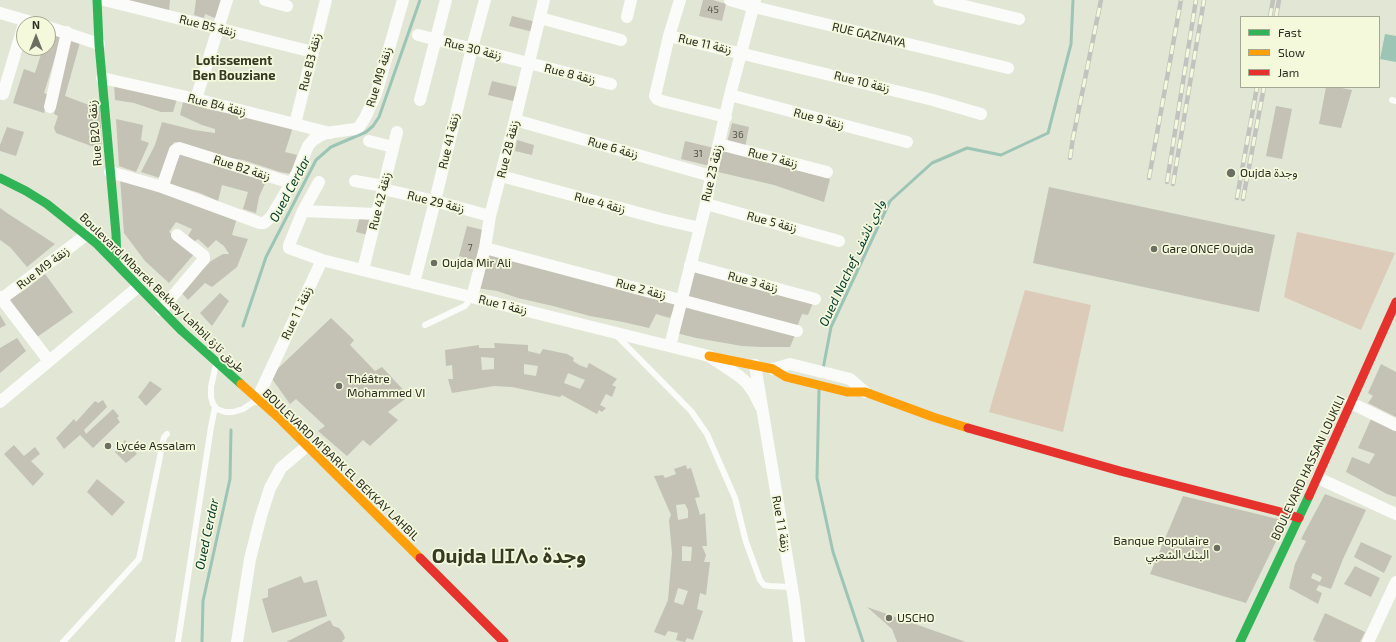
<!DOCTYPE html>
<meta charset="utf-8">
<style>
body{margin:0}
#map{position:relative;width:1396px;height:642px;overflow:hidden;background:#e2e6d5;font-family:"Exo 2",sans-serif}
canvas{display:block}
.legend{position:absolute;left:1240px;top:16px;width:140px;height:72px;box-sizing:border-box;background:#f4f9dc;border:1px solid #a4a892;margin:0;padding:5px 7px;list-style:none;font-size:12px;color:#2c2e23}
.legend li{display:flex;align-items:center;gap:8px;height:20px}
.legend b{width:20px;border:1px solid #a4a892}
.north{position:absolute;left:16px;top:16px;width:40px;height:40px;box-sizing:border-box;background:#f4f9dc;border:1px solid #a4a892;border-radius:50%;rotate:0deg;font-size:11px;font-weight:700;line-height:16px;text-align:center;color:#2c2e23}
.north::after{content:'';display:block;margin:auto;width:14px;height:18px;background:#6c6e61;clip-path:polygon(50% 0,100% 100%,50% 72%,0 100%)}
</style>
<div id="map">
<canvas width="1396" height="642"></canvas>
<ul class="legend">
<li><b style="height:5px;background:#30b455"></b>Fast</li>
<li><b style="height:5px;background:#ff9f0a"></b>Slow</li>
<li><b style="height:5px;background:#e5322d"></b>Jam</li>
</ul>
<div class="north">N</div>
</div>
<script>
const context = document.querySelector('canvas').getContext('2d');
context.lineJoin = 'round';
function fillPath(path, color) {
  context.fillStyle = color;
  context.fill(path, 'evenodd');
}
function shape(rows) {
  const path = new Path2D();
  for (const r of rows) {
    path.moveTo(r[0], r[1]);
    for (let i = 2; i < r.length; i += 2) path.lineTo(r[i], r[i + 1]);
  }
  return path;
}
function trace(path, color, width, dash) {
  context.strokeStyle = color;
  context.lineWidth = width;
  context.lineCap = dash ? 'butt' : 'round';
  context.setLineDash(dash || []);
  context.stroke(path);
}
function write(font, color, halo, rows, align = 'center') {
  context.font = font + ' "Exo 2","Noto Sans Arabic","Noto Sans Tifinagh",sans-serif';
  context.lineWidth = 3.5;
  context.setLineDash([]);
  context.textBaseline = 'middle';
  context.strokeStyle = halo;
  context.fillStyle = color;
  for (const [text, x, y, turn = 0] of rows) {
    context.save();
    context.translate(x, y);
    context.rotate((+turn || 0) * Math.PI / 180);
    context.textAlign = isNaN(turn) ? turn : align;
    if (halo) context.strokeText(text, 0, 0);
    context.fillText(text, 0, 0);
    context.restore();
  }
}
fillPath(shape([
 [1297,232,1395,253,1361,330,1284,297],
 [1025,290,1091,305,1063,432,989,412]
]), '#dbcbb8');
fillPath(shape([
 [1385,34,1396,36,1396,62,1380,59]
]), '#9dc5b6');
trace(shape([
 [243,326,266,257,316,160,331,147,366,132,373,126,379,117,420,0],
 [823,369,831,327,890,201,932,163,967,148,1001,155,1048,133,1071,44,1073,0],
 [819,390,817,478,833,552,863,642],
 [202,642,203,601,230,479,231,430]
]), '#9dc5b6', 3);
fillPath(shape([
 [125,0,170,0,169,11],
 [196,0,224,0,217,19,205,14,204,18,194,15],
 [703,0,713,0,726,4,722,21,699,16],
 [512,16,536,22,533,32,509,26],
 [48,30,62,35,44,93,49,95,44,113,13,103,24,69,35,73,43,48,48,48],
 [70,36,81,39,65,96,89,105,100,106,102,150,56,133,54,128,58,116,54,114],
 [492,81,517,87,513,101,488,95],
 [114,83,177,99,173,112,161,112,134,103,115,100],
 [1326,87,1337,87,1352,90,1341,128,1319,124],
 [183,102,207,109,293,127,285,152,297,155,291,174,280,172,243,160,231,158,174,142,160,178,141,172,155,145,162,122,194,130,215,133,215,129,202,125,180,115],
 [1276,106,1292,109,1282,159,1266,156],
 [116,119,143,125,141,140,149,143,136,172,119,166],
 [732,123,749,127,745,148,727,143],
 [7,127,24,132,16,156,0,151,0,145],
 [517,140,534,145,532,155,515,151],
 [685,141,714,148,710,166,681,159],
 [722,150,830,179,824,202,774,185,718,172],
 [180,152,267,179,259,197,256,213,243,209,248,192,244,191,222,185,218,201,200,193,170,184],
 [120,177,237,218,232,235,248,239,237,267,212,287,205,283,188,300,180,291,211,261,223,254,229,254,224,246,216,240,208,248,198,239,194,242,188,236,192,229,176,222,169,232,195,253,169,283,145,261,124,233],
 [1049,187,1275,235,1259,312,1033,263],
 [0,208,10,215,55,244,27,267,10,247,0,240],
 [360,216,373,217,368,235,356,232],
 [467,226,483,230,476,261,459,256],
 [487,252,676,303,670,318,656,314,649,328,623,322,590,316,553,306,518,298,497,291,477,288],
 [694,271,813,303,808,315,802,314,797,327,685,298],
 [45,274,73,312,37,337,9,300,26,289],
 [220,293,229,301,212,326,200,313],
 [685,306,795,335,790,347,761,347,742,346,696,338,676,333],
 [0,315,6,325,0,328],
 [331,318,354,340,350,345,375,371,382,367,409,396,388,412,398,420,370,446,363,440,347,456,318,431,325,426,296,399,290,404,270,376],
 [17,338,26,351,0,373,0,348],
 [494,343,528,345,528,351,540,354,543,349,567,354,574,358,573,361,579,365,587,368,589,363,617,379,612,385,616,387,612,397,606,394,600,405,606,408,602,412,599,410,597,414,562,395,560,397,512,387,494,386,452,393,448,379,453,379,452,365,446,366,445,350,479,345,479,348,495,348],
 [481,357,494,358,494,369,482,370],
 [524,364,538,366,536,376,524,374],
 [568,373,585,380,580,389,564,383],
 [1381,364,1396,372,1396,417,1368,403,1373,396,1368,393],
 [150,381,162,389,146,406,138,397],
 [103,400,107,407,84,430,86,434,113,409,119,416,117,418,120,422,93,448,80,435,64,449,56,438,74,419,76,422,95,401,98,403],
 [1371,419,1396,430,1396,497,1387,494,1346,472,1352,457,1369,464,1375,454,1358,448],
 [125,440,137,454,126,463,115,452],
 [14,445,24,456,35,447,40,454,31,461,44,474,33,486,4,454],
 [686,465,687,469,691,468,700,497,695,498,700,515,705,513,707,546,702,546,706,555,704,562,710,562,706,595,700,593,697,609,703,611,693,640,687,638,685,642,676,640,678,633,668,631,665,636,654,632,668,600,672,553,669,520,671,515,654,476,663,475,665,478,676,474,674,469],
 [685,504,688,510,688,518,678,520,676,505],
 [682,546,692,547,691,561,682,561],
 [678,588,688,591,683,605,674,602],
 [97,479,125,502,112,516,87,492],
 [1325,494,1366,510,1343,559,1331,589,1319,585,1316,590,1322,593,1318,604,1289,588,1295,564,1306,541,1301,539],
 [1313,573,1322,577,1320,582,1311,578],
 [1183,496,1286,521,1246,603,1150,574],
 [1361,542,1392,556,1384,573,1354,557],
 [1355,566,1380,578,1371,597,1344,584],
 [301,576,304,583,317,580,327,616,272,633,262,599,268,597,268,589],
 [867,607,966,642,897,642,892,629],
 [1325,613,1365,632,1360,642,1317,642,1313,640],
 [330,620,333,626,339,628,343,633,345,638,342,642,286,642]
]), '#c3c2b5');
trace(shape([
 [1392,100,1396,101],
 [425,325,465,306,472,297],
 [616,335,691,411,707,434,735,498,746,542,760,580,764,585,769,586,792,587],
 [216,364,211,387,211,397,213,404,217,409,225,412,233,412,243,409,255,401],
 [63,642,139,559,164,437,167,434],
 [178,642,211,427,215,407]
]), '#fbfbf9', 6);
trace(shape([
 [104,0,313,52],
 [265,0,287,6],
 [680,0,669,36,655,96,657,99,662,101,726,117],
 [730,0,754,7,1008,68],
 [939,0,1019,19],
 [0,13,38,24],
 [627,17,631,0],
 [540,18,621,40],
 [48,27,99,44],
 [418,35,611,84],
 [669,36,933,100,981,114],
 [102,78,196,99,330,133],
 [3,94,24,24],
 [730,95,907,142],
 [196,99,227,0],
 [420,100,446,0],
 [50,107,67,32],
 [515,120,711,176],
 [295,124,326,0],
 [369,141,393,147],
 [719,144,827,172],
 [110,172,162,187,260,223,264,223,271,217,297,173,308,146,313,140,318,137,326,133,355,129,359,127,365,118,376,94,403,0],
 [501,176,661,219,700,228],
 [355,181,384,186],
 [319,182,303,211,289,245,289,248,322,260,709,356,739,376,747,383,754,393,761,407],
 [162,187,175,150,179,148,291,183],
 [383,189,435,201,490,216],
 [706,204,839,241],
 [303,211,377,214],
 [485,248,797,331],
 [690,265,815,299],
 [363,270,397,132],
 [414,283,435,201,472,48,485,0],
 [0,297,49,361],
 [472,297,485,248,490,216,515,120,544,0],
 [0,300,86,235],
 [161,310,204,259,204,256,177,235],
 [670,346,706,204,711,176,730,95,755,0],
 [755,365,794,600,799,642],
 [773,369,790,364,850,379,865,392],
 [257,399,322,260],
 [0,402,138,287],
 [1351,403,1396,425],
 [1318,478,1396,514],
 [237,642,250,559,261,516,270,488,281,468,307,446],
 [1368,642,1396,582]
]), '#fbfbf9', 12);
trace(shape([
 [97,0,99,44,116,234,117,264],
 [0,178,26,191,47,204,97,244,182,331,241,384],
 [1240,642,1309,496]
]), '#30b455', 9);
trace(shape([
 [709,356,773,369,786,377,847,392,865,392,933,417,968,428],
 [241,384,280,419,420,558]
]), '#ff9f0a', 9);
trace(shape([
 [968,428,1120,471,1277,511,1299,518],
 [1309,496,1396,302],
 [420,558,504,642]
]), '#e5322d', 9);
const rail = shape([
 [1270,17,1273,0],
 [1276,17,1279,0],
 [1070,158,1073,138,1101,0],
 [1149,178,1181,0],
 [1167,182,1196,0],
 [1173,184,1204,0],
 [1237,198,1257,87],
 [1243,199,1264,87]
]);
trace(rail, '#c2c3be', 4.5);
trace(rail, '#f4f9dc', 3, [9]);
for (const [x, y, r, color] of [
 [1231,173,5,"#6c6e61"],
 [1154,249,4,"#6c6e61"],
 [434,263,4,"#6c6e61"],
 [339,386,4,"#6c6e61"],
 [108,446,4,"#6c6e61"],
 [1217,548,4,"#6c6e61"],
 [889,618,4,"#6c6e61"]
]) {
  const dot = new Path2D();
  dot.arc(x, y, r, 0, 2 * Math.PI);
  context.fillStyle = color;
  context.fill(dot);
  trace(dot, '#f4f9dc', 1.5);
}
write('10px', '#525348', null, [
 ["45",713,10],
 ["36",738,135],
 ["31",698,154],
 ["7",470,248]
]);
write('12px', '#2c2e23', '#f4f9dc', [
 ["Rue B5 زنقة",208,26,14],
 ["RUE GAZNAYA",869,35,13],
 ["Rue 11 زنقة",705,44,13],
 ["Rue 30 زنقة",473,49,14],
 ["Rue B3 زنقة",310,62,-76],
 ["Rue 8 زنقة",570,74,14],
 ["Rue M9 زنقة",379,77,-73],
 ["Rue 10 زنقة",862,82,14],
 ["Rue B4 زنقة",217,105,14],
 ["Rue 9 زنقة",819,119,15],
 ["Rue B20 زنقة",95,133,-95],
 ["Rue 41 زنقة",449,141,-77],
 ["Rue 6 زنقة",613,148,16],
 ["Rue 28 زنقة",508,149,-76],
 ["Rue 7 زنقة",773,158,14],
 ["Rue B2 زنقة",242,168,18],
 ["Rue 23 زنقة",712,173,-77],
 ["Rue 42 زنقة",380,201,-76],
 ["Rue 29 زنقة",436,202,14],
 ["Rue 4 زنقة",600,203,15],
 ["Rue 5 زنقة",772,222,15],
 ["Rue M9 زنقة",43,268,-37],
 ["Rue 3 زنقة",753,282,15],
 ["Rue 2 زنقة",641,289,15],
 ["Boulevard Mbarek Bekkay Lahbil طريق تازة",162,293,44],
 ["Rue زنقة 1",503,305,14],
 ["Rue 1 زنقة 1",297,313,-65],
 ["BOULEVARD M'BARK EL BEKKAY LAHBIL",341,465,44],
 ["BOULEVARD HASSAN LOUKILI",1308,468,-65],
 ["Rue 1 زنقة 1",781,524,80]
]);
write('12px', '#2c2e23', '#f4f9dc', [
 ["Oujda وجدة",1240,173],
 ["Gare ONCF Oujda",1162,249],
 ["Oujda Mir Ali",442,263],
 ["Théâtre",347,379],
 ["Mohammed VI",347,393],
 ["Lycée Assalam",116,446],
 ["Banque Populaire",1209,541,"right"],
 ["البنك الشعبي",1209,555,"right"],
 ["USCHO",897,618]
], 'left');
write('bold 13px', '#363a23', '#f4f9dc', [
 ["Lotissement",234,61],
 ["Ben Bouziane",234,76]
]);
write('italic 13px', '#053a31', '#f4f9dc', [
 ["Oued Cerdar",290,189,-62],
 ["Oued Nachef وادي ناشف",852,263,-65],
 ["Oued Cerdar",207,534,-78]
]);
write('bold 20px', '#363a23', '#f4f9dc', [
 ["Oujda ⵡⵊⴷⴰ وجدة",509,556]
]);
</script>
